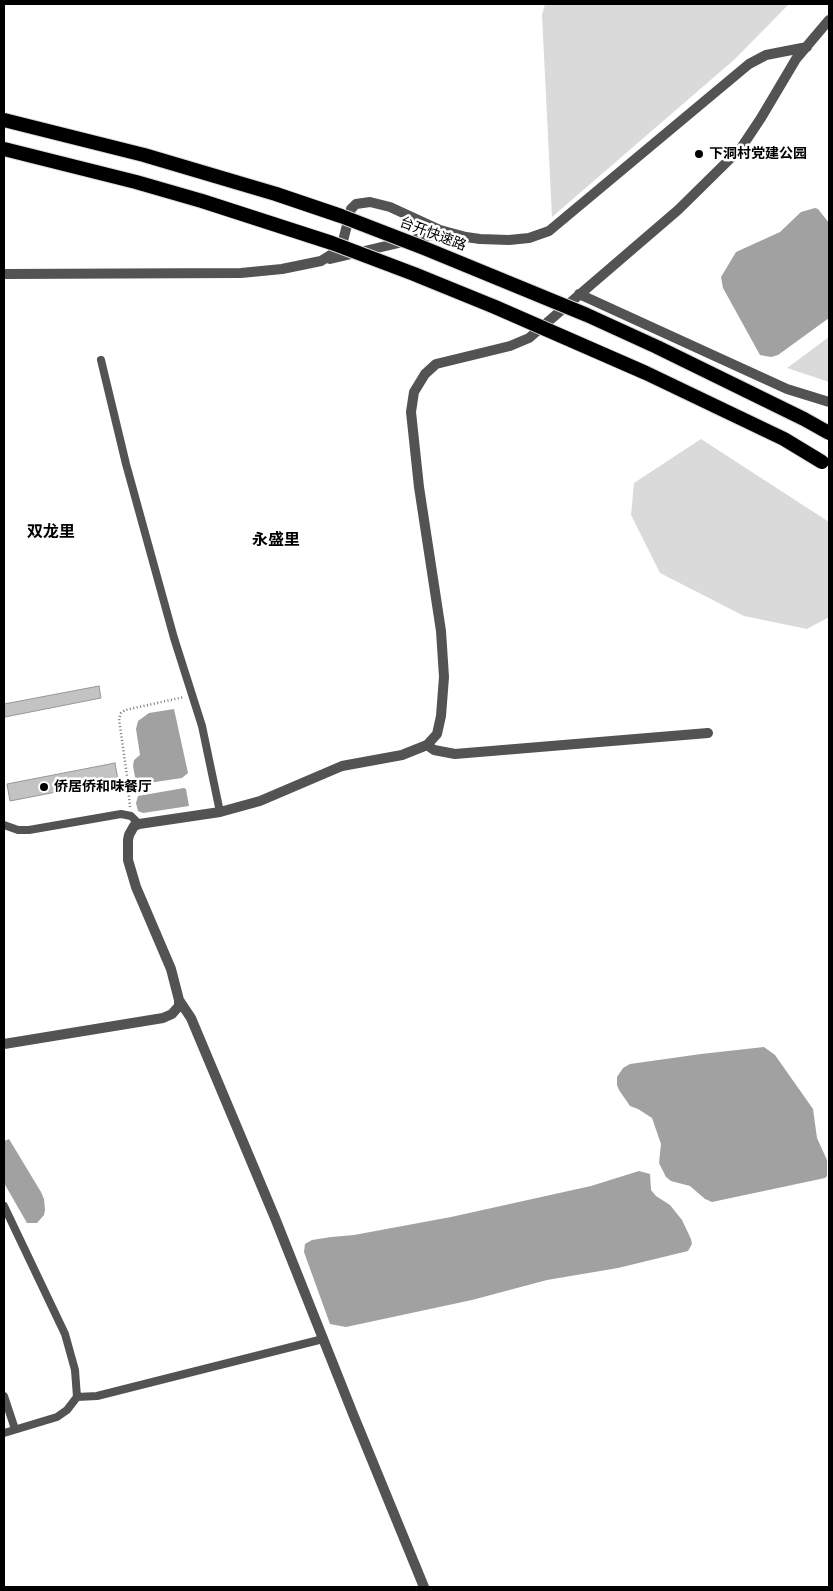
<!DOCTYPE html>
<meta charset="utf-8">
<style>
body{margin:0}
#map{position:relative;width:833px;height:1591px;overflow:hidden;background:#fff;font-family:"Public Sans",sans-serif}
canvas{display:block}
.frame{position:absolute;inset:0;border:5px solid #000;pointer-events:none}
</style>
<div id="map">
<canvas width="833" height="1591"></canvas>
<div class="frame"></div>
</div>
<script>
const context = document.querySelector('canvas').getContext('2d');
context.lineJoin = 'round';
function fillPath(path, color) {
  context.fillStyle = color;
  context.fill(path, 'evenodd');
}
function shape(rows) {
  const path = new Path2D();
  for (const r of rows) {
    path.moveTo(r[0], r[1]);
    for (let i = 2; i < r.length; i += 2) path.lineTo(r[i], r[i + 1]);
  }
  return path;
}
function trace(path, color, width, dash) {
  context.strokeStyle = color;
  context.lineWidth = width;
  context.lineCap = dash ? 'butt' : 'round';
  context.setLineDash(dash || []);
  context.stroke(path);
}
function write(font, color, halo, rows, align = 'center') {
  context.font = font + ' "Public Sans","Noto Sans SC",sans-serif';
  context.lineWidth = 5;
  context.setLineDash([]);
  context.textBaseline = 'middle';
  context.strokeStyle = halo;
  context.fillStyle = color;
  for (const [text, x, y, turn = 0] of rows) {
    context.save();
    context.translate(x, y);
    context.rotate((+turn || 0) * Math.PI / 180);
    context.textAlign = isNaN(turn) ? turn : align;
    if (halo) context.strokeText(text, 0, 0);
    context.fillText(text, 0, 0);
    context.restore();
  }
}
fillPath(shape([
 [545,4,789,4,735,59,552,217,542,15],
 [829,337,829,382,787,368],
 [701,439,829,522,829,617,807,629,744,616,660,573,631,515,634,483]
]), '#dadada');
fillPath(shape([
 [815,208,818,209,829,223,829,318,778,355,771,357,760,355,723,288,721,277,736,252,780,232,801,212],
 [174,709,188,773,182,778,155,782,147,783,139,781,135,777,133,766,134,760,140,755,136,729,138,721,149,713],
 [184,788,186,789,189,806,143,813,138,811,136,803,138,796],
 [764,1047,775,1055,813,1109,817,1138,827,1160,827,1176,825,1178,712,1202,705,1199,690,1186,671,1181,666,1177,659,1163,661,1144,652,1118,638,1109,630,1106,619,1090,617,1085,617,1077,623,1068,630,1064,701,1054],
 [9,1139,41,1192,44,1199,45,1210,44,1215,37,1223,27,1223,4,1183,4,1141],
 [639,1171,650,1174,651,1190,656,1196,670,1205,682,1220,691,1239,692,1244,688,1251,618,1268,547,1280,472,1300,346,1327,330,1324,304,1252,305,1244,312,1240,331,1237,354,1235,451,1217,591,1186]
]), '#a1a1a1');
const building = shape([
 [99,686,101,698,5,717,4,704,99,686],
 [115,763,118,780,10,801,7,784,115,763]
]);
fillPath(building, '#c3c3c3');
trace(building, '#979797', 1);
trace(shape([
 [130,807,127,776,119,719,121,713,125,710,184,697]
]), '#757575', 2.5, [1, 2.5]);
trace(shape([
 [101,360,126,464,174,638,202,726,220,812],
 [4,825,18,830,29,830,121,814,131,816,139,824],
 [4,1206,65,1334,75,1370,77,1397],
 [4,1396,15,1429],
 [4,1433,57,1417,67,1410,77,1397,97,1396,323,1339]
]), '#535353', 8);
trace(shape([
 [330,259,446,232],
 [4,274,241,273,282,269,321,261,337,251,342,245,351,209,356,204,370,202,390,207,440,230,466,237,480,239,509,240,529,238,549,231,749,64,766,55,807,47],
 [579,294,787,389,829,402],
 [427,745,434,750,455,754,708,733],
 [179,1000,191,1018,275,1218,353,1414,424,1587],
 [4,1044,163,1018,172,1014,179,1006,179,1000,171,969,136,887,128,860,128,840,129,835,134,826,139,824,220,812,260,801,342,766,402,755,427,745,437,734,441,716,444,677,441,631,419,487,411,412,414,392,425,374,436,364,510,346,529,338,678,210,741,148,761,118,796,59,829,20]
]), '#535353', 10);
const trunkBridge = shape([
 [4,120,144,155,276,194,341,216,424,248,587,315,657,347,804,419,829,433],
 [4,149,136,182,202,201,332,243,414,274,495,307,646,373,784,439,822,462]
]);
trace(trunkBridge, '#dbdbdb', 16, []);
trace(trunkBridge, '#000', 14);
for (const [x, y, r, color] of [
 [699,154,5,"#000"],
 [44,787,5,"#000"]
]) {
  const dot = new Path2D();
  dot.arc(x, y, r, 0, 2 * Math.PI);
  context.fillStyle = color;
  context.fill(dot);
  trace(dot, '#fff', 2);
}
write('bold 14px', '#000', '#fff', [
 ["下洞村党建公园",709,154],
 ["侨居侨和味餐厅",54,787]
], 'left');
write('14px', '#000', '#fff', [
 ["台开快速路",433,234,21]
]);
write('bold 16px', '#000', '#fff', [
 ["双龙里",51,532],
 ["永盛里",276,540]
]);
</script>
